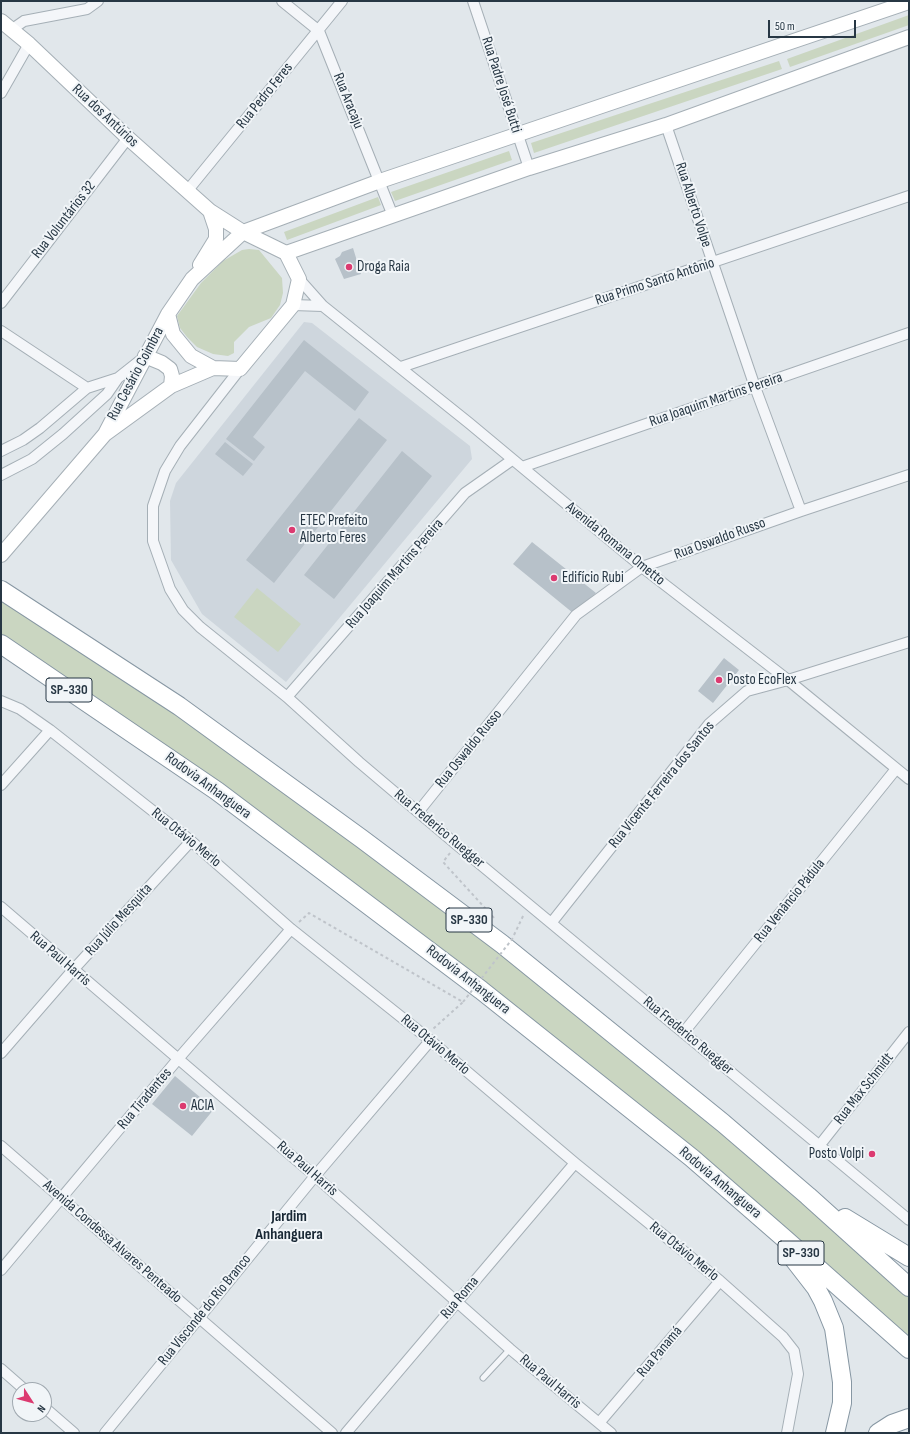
<!DOCTYPE html>
<meta charset="utf-8">
<style>
body{margin:0}
#map{position:relative;width:910px;height:1434px;overflow:hidden;background:#e1e7eb;font-family:"Sofia Sans Condensed",sans-serif}
canvas{display:block}
.frame{position:absolute;inset:0;border:2px solid #273744;pointer-events:none}
.north{position:absolute;left:12px;top:1382px;width:40px;height:40px;box-sizing:border-box;background:#f1f5f8;border:1px solid #a0a9b0;border-radius:50%;rotate:126deg;font-size:11px;font-weight:700;line-height:16px;text-align:center;color:#273744}
.north::after{content:'';display:block;margin:auto;width:14px;height:18px;background:#dc3a70;clip-path:polygon(50% 0,100% 100%,50% 72%,0 100%)}
.scale{position:absolute;left:768px;top:20px;width:88px;height:18px;box-sizing:border-box;border:2px solid #273744;border-top:0;padding-left:5px;font-size:12px;line-height:14px;white-space:nowrap;color:#273744;-webkit-text-stroke:3px #f1f5f8;paint-order:stroke}
</style>
<div id="map">
<canvas width="910" height="1434"></canvas>
<div class="frame"></div>
<div class="north">N</div>
<div class="scale">50 m</div>
</div>
<script>
const context = document.querySelector('canvas').getContext('2d');
context.lineJoin = 'round';
function fillPath(path, color) {
  context.fillStyle = color;
  context.fill(path, 'evenodd');
}
function shape(rows) {
  const path = new Path2D();
  for (const r of rows) {
    path.moveTo(r[0], r[1]);
    for (let i = 2; i < r.length; i += 2) path.lineTo(r[i], r[i + 1]);
  }
  return path;
}
function trace(path, color, width, dash) {
  context.strokeStyle = color;
  context.lineWidth = width;
  context.lineCap = dash ? 'butt' : 'round';
  context.setLineDash(dash || []);
  context.stroke(path);
}
function write(font, color, halo, rows, align = 'center') {
  context.font = font + ' "Sofia Sans Condensed",sans-serif';
  context.lineWidth = 4;
  context.setLineDash([]);
  context.textBaseline = 'middle';
  context.strokeStyle = halo;
  context.fillStyle = color;
  for (const [text, x, y, turn = 0] of rows) {
    context.save();
    context.translate(x, y);
    context.rotate((+turn || 0) * Math.PI / 180);
    context.textAlign = isNaN(turn) ? turn : align;
    if (halo) context.strokeText(text, 0, 0);
    context.fillText(text, 0, 0);
    context.restore();
  }
}
fillPath(shape([
 [304,322,312,323,470,446,472,459,286,682,202,614,171,560,170,501,176,483]
]), '#ced6dd');
fillPath(shape([
 [909,15,909,25,790,67,787,59],
 [779,61,782,69,534,153,531,143],
 [509,151,512,160,395,201,391,192],
 [378,197,381,205,287,240,284,232],
 [249,249,259,250,282,278,283,293,280,305,271,318,249,327,234,342,234,353,228,356,213,354,197,347,187,337,180,328,177,316,201,283,223,261,242,250],
 [257,588,301,624,278,652,234,617],
 [1,599,170,707,471,930,722,1132,909,1295,909,1340,621,1091,449,954,235,795,150,734,1,635]
]), '#cad6c1');
fillPath(shape([
 [353,248,361,274,344,279,335,259,340,256,342,252],
 [304,340,369,392,355,411,305,371,253,437,265,447,254,461,226,439],
 [359,418,387,440,274,583,246,560],
 [225,442,253,464,243,476,215,454],
 [402,451,432,476,334,599,304,575],
 [532,542,596,593,573,613,513,564],
 [724,658,739,670,713,703,698,691],
 [175,1076,214,1109,192,1136,152,1104]
]), '#b7c1c9');
const lane = shape([
 [483,1378,510,1349]
]);
const street = shape([
 [282,1,319,31,393,216],
 [473,1,529,168],
 [11,30,24,21,87,9,98,1],
 [1,93,29,44],
 [666,125,755,387,801,511],
 [188,190,342,1],
 [299,279,323,306,469,423,642,567,788,680,909,779],
 [1,303,128,138],
 [293,305,323,306],
 [1,331,87,388],
 [401,367,909,196],
 [240,369,180,446,165,471,153,506,153,541,170,589,183,610,200,627,287,697,359,762,457,845,909,1220],
 [1,451,23,440,40,428,87,388,118,378],
 [522,467,909,333],
 [1,475,32,459,63,434,107,394,118,378,142,359],
 [287,697,465,493,512,460],
 [1,701,20,709,50,730,191,841,291,929,425,1036,575,1163,720,1281,783,1337,794,1351,798,1374,787,1433],
 [1,785,50,730],
 [419,811,576,615,642,567,801,511,909,475],
 [1,907,315,1176,510,1349,611,1433],
 [552,922,709,724,747,691,788,680,909,642],
 [684,1032,896,769],
 [1,1053,73,970,191,841],
 [1,1146,332,1433],
 [819,1146,909,1032],
 [1,1270,178,1059,291,929],
 [1,1369,25,1390],
 [44,1407,74,1433],
 [599,1423,720,1281],
 [105,1433,315,1176,430,1041],
 [346,1433,575,1163]
]);
const secondary = shape([
 [1,21,29,44,128,138,210,211,243,232,286,253,299,279,293,305,240,369,213,368,171,386,105,434,1,555],
 [286,253,529,168,666,125,909,37],
 [200,265,216,239,216,229,210,211],
 [168,314,173,334,191,356,213,368],
 [145,356,162,363,170,369,172,376,171,386],
 [105,434,168,314,192,279,243,232,380,181,909,2]
]);
const highway = shape([
 [1,590,179,706,362,839,502,944,723,1123,808,1196,909,1287],
 [1,644,217,791,481,990,692,1158,785,1239,909,1349],
 [845,1218,909,1257],
 [792,1257,816,1288,823,1301,834,1328,842,1382,842,1403,835,1433],
 [878,1433,892,1424,909,1418]
]);
trace(lane, '#a5afb6', 7);
trace(street, '#a5afb6', 12);
trace(secondary, '#a5afb6', 16);
trace(highway, '#8797a3', 20);
trace(shape([
 [450,853,443,862,496,920],
 [299,922,309,913,463,1002,433,1029],
 [514,935,524,914]
]), '#bfc4ca', 2, [3, 3]);
trace(lane, '#f4f6f9', 5);
trace(street, '#f4f6f9', 10);
trace(secondary, '#fff', 14);
trace(highway, '#fff', 18);
trace(shape([
 [463,1002,513,938]
]), '#bfc4ca', 2, [3, 3]);
for (const [x, y, r, color] of [
 [349,267,4,"#dc3a70"],
 [292,530,4,"#dc3a70"],
 [554,578,4,"#dc3a70"],
 [719,680,4,"#dc3a70"],
 [183,1106,4,"#dc3a70"],
 [872,1154,4,"#dc3a70"]
]) {
  const dot = new Path2D();
  dot.arc(x, y, r, 0, 2 * Math.PI);
  context.fillStyle = color;
  context.fill(dot);
  trace(dot, '#f1f5f8', 1.5);
}
for (const [x, y, w] of [
 [69,690,46],
 [469,920,46],
 [801,1253,46]
]) {
  const box = new Path2D();
  box.roundRect(x - w / 2, y - 12, w, 24, 3);
  context.fillStyle = '#f1f5f8';
  context.fill(box);
  trace(box, '#273744', 1);
}
write('bold 14px', '#273744', null, [
 ["SP-330",69,690],
 ["SP-330",469,920],
 ["SP-330",801,1253]
]);
write('15px', '#273744', '#f1f5f8', [
 ["Rua Padre José Butti",501,85,72],
 ["Rua Pedro Feres",265,96,-51],
 ["Rua Aracaju",348,101,68],
 ["Rua dos Antúrios",105,116,43],
 ["Rua Alberto Volpe",693,205,72],
 ["Rua Voluntários 32",64,220,-52],
 ["Rua Primo Santo Antônio",655,282,-18],
 ["Rua Cesário Coimbra",136,374,-62],
 ["Rua Joaquim Martins Pereira",716,400,-19],
 ["Rua Oswaldo Russo",720,539,-20],
 ["Avenida Romana Ometto",615,544,39],
 ["Rua Joaquim Martins Pereira",395,574,-49],
 ["Rua Oswaldo Russo",469,749,-51],
 ["Rua Vicente Ferreira dos Santos",662,785,-51],
 ["Rodovia Anhanguera",208,786,36],
 ["Rua Frederico Ruegger",439,829,40],
 ["Rua Otávio Merlo",186,838,39],
 ["Rua Venâncio Pádula",790,901,-51],
 ["Rua Júlio Mesquita",119,920,-48],
 ["Rua Paul Harris",60,959,41],
 ["Rodovia Anhanguera",468,980,38],
 ["Rua Frederico Ruegger",688,1036,40],
 ["Rua Otávio Merlo",435,1045,40],
 ["Rua Max Schmidt",864,1089,-52],
 ["Rua Tiradentes",145,1099,-50],
 ["Rua Paul Harris",307,1169,41],
 ["Rodovia Anhanguera",720,1183,40],
 ["Avenida Condessa Alvares Penteado",112,1242,41],
 ["Rua Otávio Merlo",684,1252,39],
 ["Rua Roma",460,1298,-50],
 ["Rua Visconde do Rio Branco",205,1310,-51],
 ["Rua Panamá",660,1352,-50],
 ["Rua Paul Harris",550,1382,40]
]);
write('15px', '#273744', '#f1f5f8', [
 ["Droga Raia",357,267],
 ["ETEC Prefeito",300,521],
 ["Alberto Feres",300,538],
 ["Edifício Rubi",562,578],
 ["Posto EcoFlex",727,680],
 ["ACIA",191,1106],
 ["Posto Volpi",864,1154,"right"]
], 'left');
write('bold 16px', '#192835', '#f1f5f8', [
 ["Jardim",289,1217],
 ["Anhanguera",289,1235]
]);
</script>
